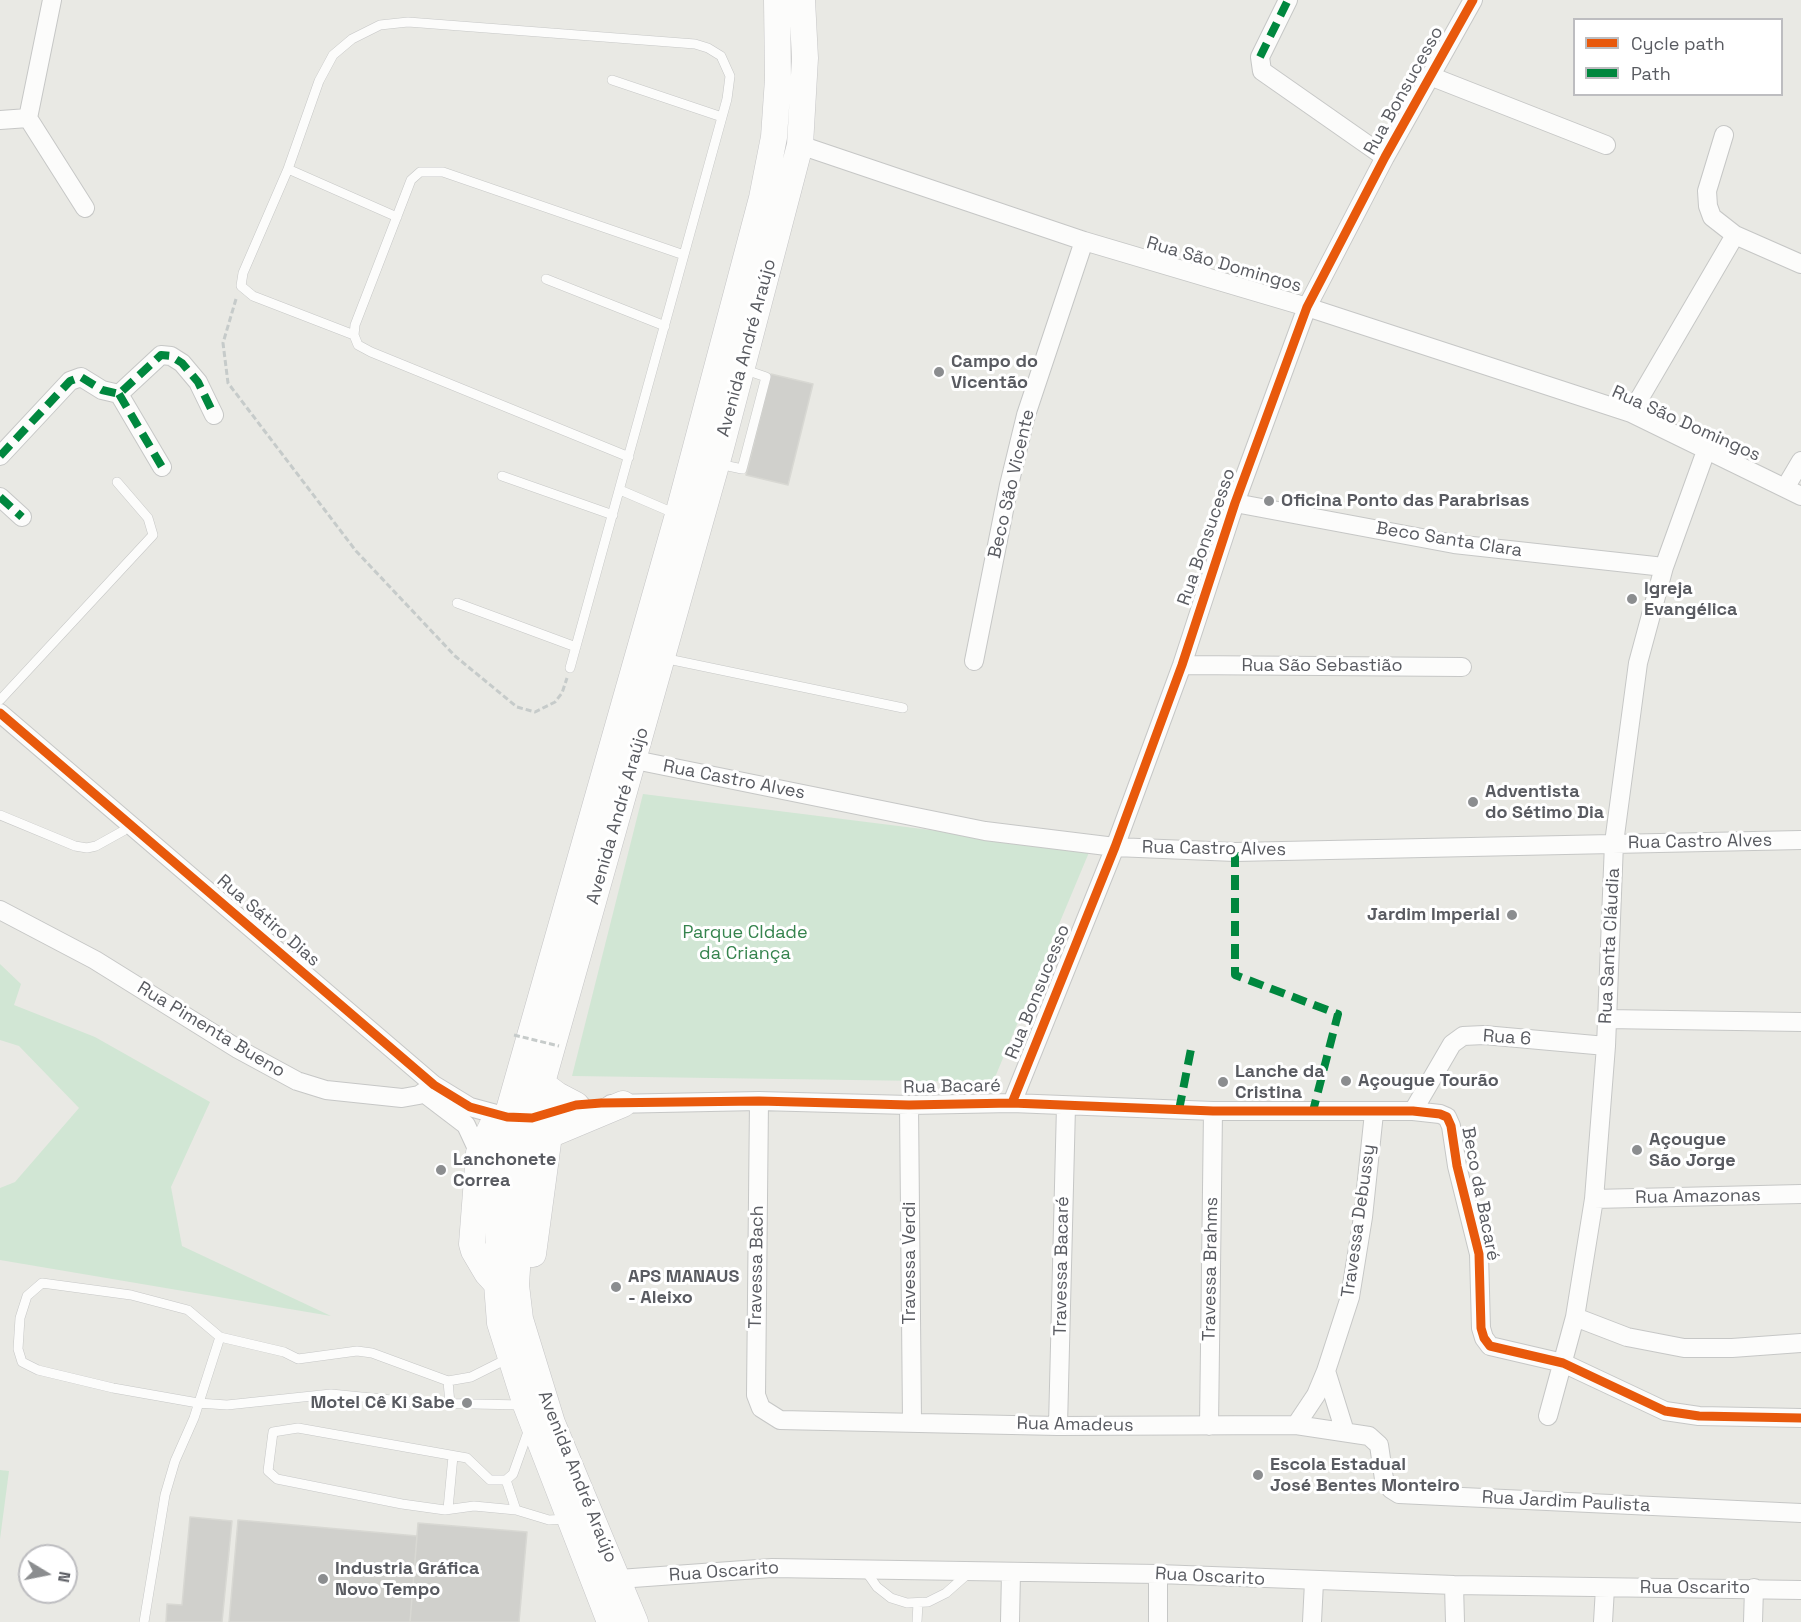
<!DOCTYPE html>
<meta charset="utf-8">
<style>
body{margin:0}
#map{position:relative;width:1801px;height:1622px;overflow:hidden;background:#e9e9e4;font-family:"Space Grotesk",sans-serif}
canvas{display:block}
.legend{position:absolute;left:1573px;top:18px;width:210px;height:78px;box-sizing:border-box;background:#fff;border:2px solid #bdbdc0;margin:0;padding:8px 10px;list-style:none;font-size:18px;color:#595b61}
.legend li{display:flex;align-items:center;gap:12px;height:30px}
.legend b{width:30px;border:2px solid #bdbdc0}
.north{position:absolute;left:18px;top:1544px;width:60px;height:60px;box-sizing:border-box;background:#fff;border:2px solid #bdbdc0;border-radius:50%;rotate:100deg;font-size:16px;font-weight:700;line-height:24px;text-align:center;color:#595b61}
.north::after{content:'';display:block;margin:auto;width:21px;height:27px;background:#8b8d8f;clip-path:polygon(50% 0,100% 100%,50% 72%,0 100%)}
</style>
<div id="map">
<canvas width="1801" height="1622"></canvas>
<ul class="legend">
<li><b style="height:8px;background:#e8590c"></b>Cycle path</li>
<li><b style="height:8px;background:#00873e"></b>Path</li>
</ul>
<div class="north">N</div>
</div>
<script>
const ctx = document.querySelector('canvas').getContext('2d');
ctx.lineJoin = 'round';
function paint(path, color) {
  ctx.fillStyle = color;
  ctx.fill(path, 'evenodd');
}
function toPath(rows) {
  const path = new Path2D();
  for (const r of rows) {
    path.moveTo(r[0], r[1]);
    for (let i = 2; i < r.length; i += 2) path.lineTo(r[i], r[i + 1]);
  }
  return path;
}
function trace(path, color, width, dash) {
  ctx.strokeStyle = color;
  ctx.lineWidth = width;
  ctx.lineCap = dash ? 'butt' : 'round';
  ctx.setLineDash(dash || []);
  ctx.stroke(path);
}
function write(font, color, halo, rows, align = 'center') {
  ctx.font = font + ' "Space Grotesk",sans-serif';
  ctx.lineWidth = 6;
  ctx.setLineDash([]);
  ctx.textBaseline = 'middle';
  ctx.strokeStyle = halo;
  ctx.fillStyle = color;
  for (const [text, x, y, turn = 0] of rows) {
    ctx.save();
    ctx.translate(x, y);
    ctx.rotate((+turn || 0) * Math.PI / 180);
    ctx.textAlign = isNaN(turn) ? turn : align;
    if (halo) ctx.strokeText(text, 0, 0);
    ctx.fillText(text, 0, 0);
    ctx.restore();
  }
}
const green = toPath([
 [643,794,1090,850,993,1082,572,1076],
 [0,964,21,984,14,1005,95,1037,210,1102,171,1187,182,1246,331,1316,0,1260,0,1188,15,1182,79,1108,19,1046,0,1040],
 [0,1470,9,1471,0,1539]
]);
const building = toPath([
 [771,374,813,384,788,485,746,475,771,374],
 [190,1517,232,1521,222,1622,166,1622,167,1604,182,1605,190,1517],
 [238,1520,417,1536,410,1622,229,1622,238,1520],
 [418,1523,527,1532,519,1622,410,1622,418,1523]
]);
const path = toPath([
 [236,299,223,343,228,383,356,551,455,656,517,707,535,712,555,702,562,693,567,678]
]);
const service = toPath([
 [612,80,722,117],
 [288,169,397,217],
 [546,279,665,326],
 [354,335,253,296,241,286,243,273,288,169,319,81,333,55,352,39,380,25,408,22,695,44,708,48,721,56,730,76,727,99,570,668],
 [629,457,371,352,358,345,354,335,355,325,411,180,420,172,443,172,684,255],
 [719,464,742,469,766,377,743,369],
 [502,476,613,515],
 [620,490,676,514],
 [457,603,576,647],
 [663,658,903,708],
 [0,700,153,535,148,518,117,482],
 [0,815,75,846,87,848,96,846,123,831,128,823],
 [509,1358,471,1377,448,1381,372,1353,357,1351,298,1359,284,1352,220,1337,188,1310,131,1295,42,1283,27,1296,20,1318,18,1349,22,1362,38,1370,113,1388,198,1403,227,1405,331,1394,422,1403,524,1405],
 [448,1381,450,1404],
 [529,1429,513,1474,506,1480,490,1480,467,1458,298,1428,273,1432,268,1471,277,1479,402,1504,445,1510,474,1506,516,1510,549,1520,567,1519],
 [506,1480,516,1510],
 [448,1509,453,1456],
 [865,1570,877,1587,891,1598,907,1603,928,1602,946,1593,971,1571],
 [144,1622,165,1495,175,1461,194,1418,220,1337],
 [917,1622,918,1603]
]);
const minor = toPath([
 [1288,0,1260,57,1262,71,1385,157],
 [1430,76,1606,145],
 [28,118,52,0],
 [28,118,85,208],
 [0,120,28,118],
 [1724,135,1707,191,1708,206,1712,217,1735,235],
 [800,145,1084,241,1307,307,1631,413,1801,496],
 [119,394,162,467],
 [1631,413,1735,235,1801,264],
 [0,456,70,381,81,377,102,390,119,394,161,355,171,356,182,363,198,382,214,415],
 [1785,488,1801,461],
 [0,497,22,517],
 [1235,503,1454,544,1664,567],
 [974,661,1009,485,1026,415,1084,241],
 [1182,665,1462,667],
 [0,713,434,1085,470,1107,507,1117,532,1118,581,1105],
 [635,760,985,831,1115,847,1235,852,1801,840],
 [0,910,95,960,238,1049,297,1081,326,1090,402,1098,419,1095,434,1085],
 [1606,1019,1801,1022],
 [424,1093,466,1125,479,1153],
 [759,1101,756,1395,761,1408,780,1420,1058,1426,1296,1425,1369,1436,1379,1445,1384,1479,1391,1489,1399,1494,1801,1513],
 [1012,1103,1115,847,1182,665,1235,503,1307,307,1385,157,1473,0],
 [611,1104,759,1101,909,1105,1012,1103,1213,1111,1413,1111,1440,1114,1447,1117,1451,1126,1457,1166,1479,1254,1481,1328,1484,1338,1490,1346,1563,1363,1665,1411,1699,1416,1801,1418],
 [909,1105,912,1421],
 [1413,1111,1452,1044,1463,1036,1484,1035,1606,1046],
 [1594,1199,1801,1194],
 [1575,1317,1627,1337,1684,1348,1732,1348,1801,1343],
 [1326,1371,1345,1432],
 [1548,1416,1575,1317,1594,1199,1606,1046,1614,843,1638,663,1664,567,1707,448],
 [1296,1425,1316,1395,1326,1371,1350,1297,1363,1217,1374,1113],
 [1058,1426,1066,1106],
 [1209,1426,1213,1111],
 [619,1579,772,1568,1158,1574,1454,1585,1801,1590],
 [1454,1585,1455,1622],
 [1010,1622,1011,1572],
 [1158,1622,1158,1574],
 [1312,1622,1314,1582],
 [1603,1622,1605,1588],
 [1753,1622,1754,1588]
]);
const secondary = toPath([
 [541,1083,557,1095,576,1105],
 [532,1118,549,1135,533,1254],
 [549,1135,623,1104],
 [503,1284,497,1284,487,1273,474,1251,472,1244,479,1153,492,1126,507,1117],
 [610,1622,526,1405,500,1323,497,1284,502,1150,507,1117,678,515,762,198,774,137,778,79,777,0],
 [635,1622,552,1423,520,1319,516,1285,521,1206,532,1118,720,451,800,145,805,58,802,0]
]);
const pathBridge = toPath([
 [514,1035,559,1046]
]);
const quiet = toPath([
 [1260,57,1288,0],
 [119,394,162,467],
 [0,456,70,381,81,377,102,390,119,394,161,355,171,356,182,363,198,382,214,415],
 [0,497,22,517],
 [1235,852,1235,975,1338,1014,1313,1111],
 [1179,1110,1191,1049]
]);
const cycleway = toPath([
 [0,713,434,1085,470,1107,507,1117,532,1118,576,1105,601,1103,759,1101,909,1105,1012,1103,1213,1111,1413,1111,1440,1114,1447,1117,1451,1126,1457,1166,1479,1254,1481,1328,1484,1338,1490,1346,1563,1363,1665,1411,1699,1416,1801,1418],
 [1012,1103,1115,847,1182,665,1235,503,1307,307,1385,157,1473,0]
]);
const markers = [
 [939,372,6,"#8b8d8f"],
 [1269,501,6,"#8b8d8f"],
 [1632,599,6,"#8b8d8f"],
 [1473,802,6,"#8b8d8f"],
 [1512,915,6,"#8b8d8f"],
 [1346,1081,6,"#8b8d8f"],
 [1223,1082,6,"#8b8d8f"],
 [1637,1150,6,"#8b8d8f"],
 [441,1170,6,"#8b8d8f"],
 [616,1287,6,"#8b8d8f"],
 [467,1403,6,"#8b8d8f"],
 [1258,1475,6,"#8b8d8f"],
 [323,1579,6,"#8b8d8f"]
];
const streetNames = [
 ["Rua Bonsucesso",1404,91,-61],
 ["Rua São Domingos",1224,265,16],
 ["Avenida André Araújo",747,348,-75],
 ["Rua São Domingos",1686,424,24],
 ["Beco São Vicente",1012,484,-77],
 ["Rua Bonsucesso",1207,537,-71],
 ["Beco Santa Clara",1449,540,9],
 ["Rua São Sebastião",1322,666],
 ["Rua Castro Alves",734,780,11],
 ["Avenida André Araújo",618,816,-74],
 ["Rua Castro Alves",1700,842,-1],
 ["Rua Castro Alves",1214,849,1],
 ["Rua Sátiro Dias",268,921,41],
 ["Rua Santa Cláudia",1610,946,-87],
 ["Rua Bonsucesso",1038,992,-68],
 ["Rua Pimenta Bueno",211,1030,31],
 ["Rua 6",1507,1038,4],
 ["Rua Bacaré",952,1087,-1],
 ["Beco da Bacaré",1480,1194,79],
 ["Rua Amazonas",1698,1197,-1],
 ["Travessa Debussy",1359,1221,-82],
 ["Travessa Verdi",910,1263,-90],
 ["Travessa Bacaré",1062,1266,-89],
 ["Travessa Bach",757,1267,-89],
 ["Travessa Brahms",1211,1269,-89],
 ["Rua Amadeus",1075,1425,1],
 ["Avenida André Araújo",577,1477,68],
 ["Rua Jardim Paulista",1566,1502,3],
 ["Rua Oscarito",724,1572,-4],
 ["Rua Oscarito",1210,1577,3],
 ["Rua Oscarito",1695,1588]
];
const poiNames = [
 ["Campo do",951,362],
 ["Vicentão",951,383],
 ["Oficina Ponto das Parabrisas",1281,501],
 ["Igreja",1644,589],
 ["Evangélica",1644,610],
 ["Adventista",1485,792],
 ["do Sétimo Dia",1485,813],
 ["Jardim Imperial",1500,915,"right"],
 ["Lanche da",1235,1072],
 ["Cristina",1235,1093],
 ["Açougue Tourão",1358,1081],
 ["Açougue",1649,1140],
 ["São Jorge",1649,1161],
 ["Lanchonete",453,1160],
 ["Correa",453,1181],
 ["APS MANAUS",628,1277],
 ["- Aleixo",628,1298],
 ["Motel Cê Ki Sabe",455,1403,"right"],
 ["Escola Estadual",1270,1465],
 ["José Bentes Monteiro",1270,1486],
 ["Industria Gráfica",335,1569],
 ["Novo Tempo",335,1590]
];
const parkNames = [
 ["Parque CIdade",745,933],
 ["da Criança",745,954]
];
paint(green, '#d1e6d4');
paint(building, '#d0d0cc');
trace(building, '#d8d8d3', 1.5);
trace(service, '#c6c7c6', 10);
trace(minor, '#c6c7c6', 20);
trace(secondary, '#c5c5c6', 27);
trace(path, '#c6cbca', 3, [6, 3]);
trace(service, '#fcfcfb', 9);
trace(minor, '#fcfcfb', 18);
trace(secondary, '#fcfcfb', 26);
trace(pathBridge, '#c6cbca', 3, [6, 3]);
trace(quiet, '#00873e', 8, [15, 8]);
trace(cycleway, '#e8590c', 9);
for (const [x, y, r, color] of markers) {
  const dot = new Path2D();
  dot.arc(x, y, r, 0, 2 * Math.PI);
  ctx.fillStyle = color;
  ctx.fill(dot);
  trace(dot, '#fff', 2);
}
write('18px', '#595b61', '#fff', streetNames);
write('bold 18px', '#595b61', '#fff', poiNames, 'left');
write('18px', '#36844e', '#fff', parkNames);
</script>
